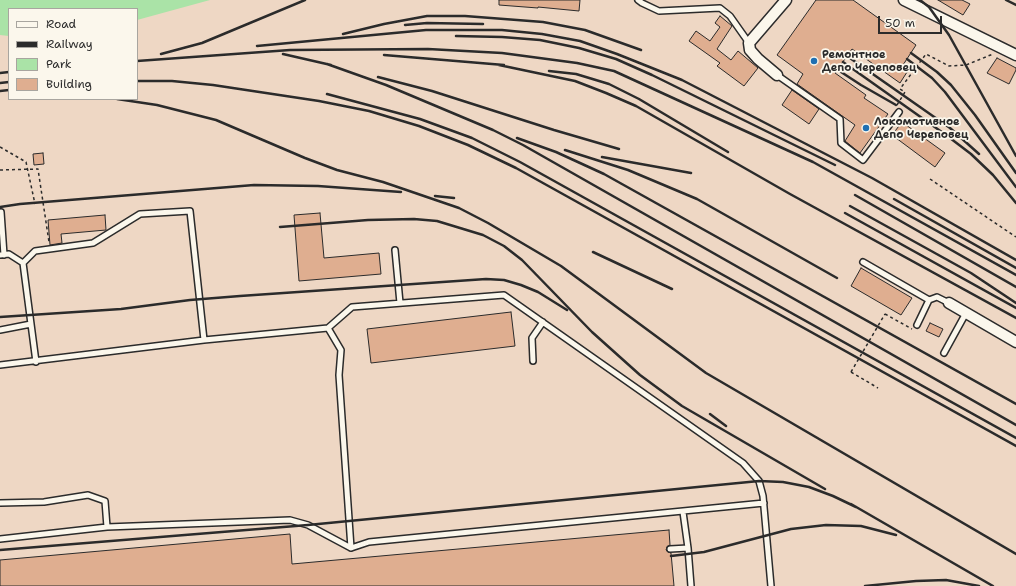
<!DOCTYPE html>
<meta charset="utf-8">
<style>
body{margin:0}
#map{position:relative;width:1016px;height:586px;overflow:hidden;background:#f5e8da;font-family:"Shantell Sans",sans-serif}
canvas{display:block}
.legend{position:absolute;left:8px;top:8px;width:130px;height:92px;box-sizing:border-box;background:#fbf7ec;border:1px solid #a8a59f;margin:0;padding:5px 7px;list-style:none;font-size:12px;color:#2b2b2b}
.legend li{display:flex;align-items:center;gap:8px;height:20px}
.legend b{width:20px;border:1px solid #a8a59f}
.scale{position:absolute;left:878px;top:16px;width:64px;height:18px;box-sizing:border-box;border:2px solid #2b2b2b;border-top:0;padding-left:5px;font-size:12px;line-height:14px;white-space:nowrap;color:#2b2b2b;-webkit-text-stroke:3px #fbf7ec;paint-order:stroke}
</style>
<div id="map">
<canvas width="1016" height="586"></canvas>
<ul class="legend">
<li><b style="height:5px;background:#fbf7ec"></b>Road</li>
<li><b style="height:5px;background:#2b2b2b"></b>Railway</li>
<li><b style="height:11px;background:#aae3a7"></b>Park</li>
<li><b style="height:11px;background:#dfae90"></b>Building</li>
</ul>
<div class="scale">50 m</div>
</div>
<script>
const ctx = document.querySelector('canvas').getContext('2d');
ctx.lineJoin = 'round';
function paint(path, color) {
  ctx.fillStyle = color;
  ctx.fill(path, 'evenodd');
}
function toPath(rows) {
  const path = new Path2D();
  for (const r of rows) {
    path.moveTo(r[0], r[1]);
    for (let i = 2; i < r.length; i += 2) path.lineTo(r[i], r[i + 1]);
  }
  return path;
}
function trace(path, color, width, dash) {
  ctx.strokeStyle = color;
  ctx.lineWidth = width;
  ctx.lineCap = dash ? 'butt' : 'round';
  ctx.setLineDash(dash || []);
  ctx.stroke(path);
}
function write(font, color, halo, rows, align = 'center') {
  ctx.font = font + ' "Shantell Sans",sans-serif';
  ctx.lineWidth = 3.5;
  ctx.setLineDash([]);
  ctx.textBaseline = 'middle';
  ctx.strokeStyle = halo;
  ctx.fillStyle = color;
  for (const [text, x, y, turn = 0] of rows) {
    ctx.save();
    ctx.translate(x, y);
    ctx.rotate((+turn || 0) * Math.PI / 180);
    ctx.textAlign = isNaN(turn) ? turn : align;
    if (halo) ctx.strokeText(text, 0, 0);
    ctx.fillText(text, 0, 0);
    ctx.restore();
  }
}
const built = toPath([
 [0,0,1016,0,1016,586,0,586],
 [9,9,137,9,137,99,9,99]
]);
const green = toPath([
 [0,0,210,0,137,20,137,9,9,9,9,36,0,35]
]);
const building = toPath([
 [499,0,580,0,579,11,538,7,538,8,499,5,499,0],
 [816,0,853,0,916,45,903,65,909,69,900,83,852,49,835,73,866,95,864,98,888,114,860,153,845,141,855,125,797,84,803,74,777,55,816,0],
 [938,0,962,0,970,4,963,15,938,0],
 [720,16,732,26,717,49,731,60,738,51,758,68,744,86,717,66,720,63,689,41,696,31,710,41,720,27,715,23,720,16],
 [997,58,1016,68,1016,70,1009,84,987,73,997,58],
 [792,90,819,109,809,124,782,105,792,90],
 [902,122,945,153,935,167,892,135,902,122],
 [43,153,44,164,34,165,33,154,43,153],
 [320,213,324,258,379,253,381,274,299,281,294,215,320,213],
 [105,215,106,230,61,234,62,243,50,245,48,220,105,215],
 [861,268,912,298,901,315,851,286,861,268],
 [511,312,515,346,371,363,367,329,511,312],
 [930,323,943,329,939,337,926,331,930,323],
 [669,530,670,545,667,547,666,550,668,552,671,553,674,586,0,586,0,560,290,534,292,564,669,530]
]);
const path = toPath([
 [897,105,905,92,900,89,926,54,949,66,966,65,993,54],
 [0,147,26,162,35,204],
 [0,170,38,169,49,242],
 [930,179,1016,237],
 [885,314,912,329],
 [851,372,878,388]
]);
const lane = toPath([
 [638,0,642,3,659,11,720,8,730,16,749,43],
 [777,75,840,119,841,143,863,160,899,112],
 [1,212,4,255],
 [395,250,400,303],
 [0,255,9,254,23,263],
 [863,262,929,300,937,297,949,303],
 [31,324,36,362],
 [917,325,929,300],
 [328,328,341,350,339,375,351,548],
 [0,330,31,324,23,263,35,251,93,243,140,214,190,211,204,340],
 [944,353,966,313],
 [533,361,532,338,543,322],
 [0,365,204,340,328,328,352,307,504,295,743,463,759,481,763,496,771,586],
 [0,503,44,502,88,495,105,501,107,527,0,539],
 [107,527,290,520,308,525,351,548,369,542,764,503],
 [688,548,691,586],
 [670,549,688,548,683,512]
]);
const street = toPath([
 [904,0,1016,55],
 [777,75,758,59,750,50,749,43,786,0],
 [949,303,1016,342]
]);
const rail = toPath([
 [920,0,929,7,949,35,1016,156],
 [1006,0,1016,5],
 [405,25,427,23,483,24],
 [343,34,384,24,427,16,465,16,543,22,585,30,641,50],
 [456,36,502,37,540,40,579,48,616,59,652,75,835,165],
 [257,46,426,30,502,30,542,34,580,41,617,54,682,80,872,178,1016,260],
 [911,53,937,72,951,85,975,115,1016,173],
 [161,54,202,43,305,0],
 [283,54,331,65],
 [384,55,504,65],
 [847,56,950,128,979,154],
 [907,59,932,78,945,92,1016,187],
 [137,61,290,50,428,49,502,53,577,63,614,71,813,162,1016,275],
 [843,62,946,135,971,154,993,175,1016,203],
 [327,64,386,85,493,130,523,145,1016,425],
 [499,65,575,81,606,93,636,106,790,194,1016,318],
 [838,70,861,85,896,105],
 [549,71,576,74,609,84,639,99,728,152],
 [0,73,9,72],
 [378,77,432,91,554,130,619,149],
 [137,81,172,81,213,85,319,101,369,111,419,126,468,145,516,168,1016,446],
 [0,83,9,82],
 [0,91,9,90],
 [327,94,420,119,472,138,520,162,1016,438],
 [117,99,157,105,216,120,305,158,337,170,383,182,459,208,488,223,561,266,706,373,1016,554],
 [517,138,556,152,604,174,1016,404],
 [565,150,628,170,697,199,837,278],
 [602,157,691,173],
 [855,195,1016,287],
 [435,196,454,198],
 [894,199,1016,268],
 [850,206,971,273,1016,303],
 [0,207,20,204,254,185,318,186,401,192],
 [845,213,1016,308],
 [280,227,368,220,414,219,437,221,483,235,504,246,522,260,592,332,640,375,682,406,825,489],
 [593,252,672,289],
 [0,317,121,309,190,300,240,296,486,279,504,280,521,285,538,292,567,310],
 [710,414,726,426],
 [851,504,993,586],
 [0,550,308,525,759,481,783,482,809,487,833,496,856,507],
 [671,556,704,552,791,529,826,525,861,526,896,535],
 [865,586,916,581,946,580,979,586]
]);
const pathBridge = toPath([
 [851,372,885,314]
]);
const markers = [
 [814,61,4,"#1f6fb2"],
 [866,128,4,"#1f6fb2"]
];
const poiNames = [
 ["Ремонтное",822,55],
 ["Депо Череповец",822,68],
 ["Локомотивное",874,122],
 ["Депо Череповец",874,135]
];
paint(built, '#eed7c4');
paint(green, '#aae3a7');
paint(building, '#dfae90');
trace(building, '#2b2b2b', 1);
trace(lane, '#2b2b2b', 8);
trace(street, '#2b2b2b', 13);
trace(path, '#2b2b2b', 1.5, [3, 3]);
trace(lane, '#fbf7ec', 5);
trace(street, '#fbf7ec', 10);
trace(rail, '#2b2b2b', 2.5);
trace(pathBridge, '#2b2b2b', 1.5, [3, 3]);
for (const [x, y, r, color] of markers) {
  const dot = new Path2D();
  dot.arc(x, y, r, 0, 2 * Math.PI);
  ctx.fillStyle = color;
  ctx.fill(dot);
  trace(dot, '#fbf7ec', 1.5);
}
write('bold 11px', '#2b2b2b', '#fbf7ec', poiNames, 'left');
</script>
